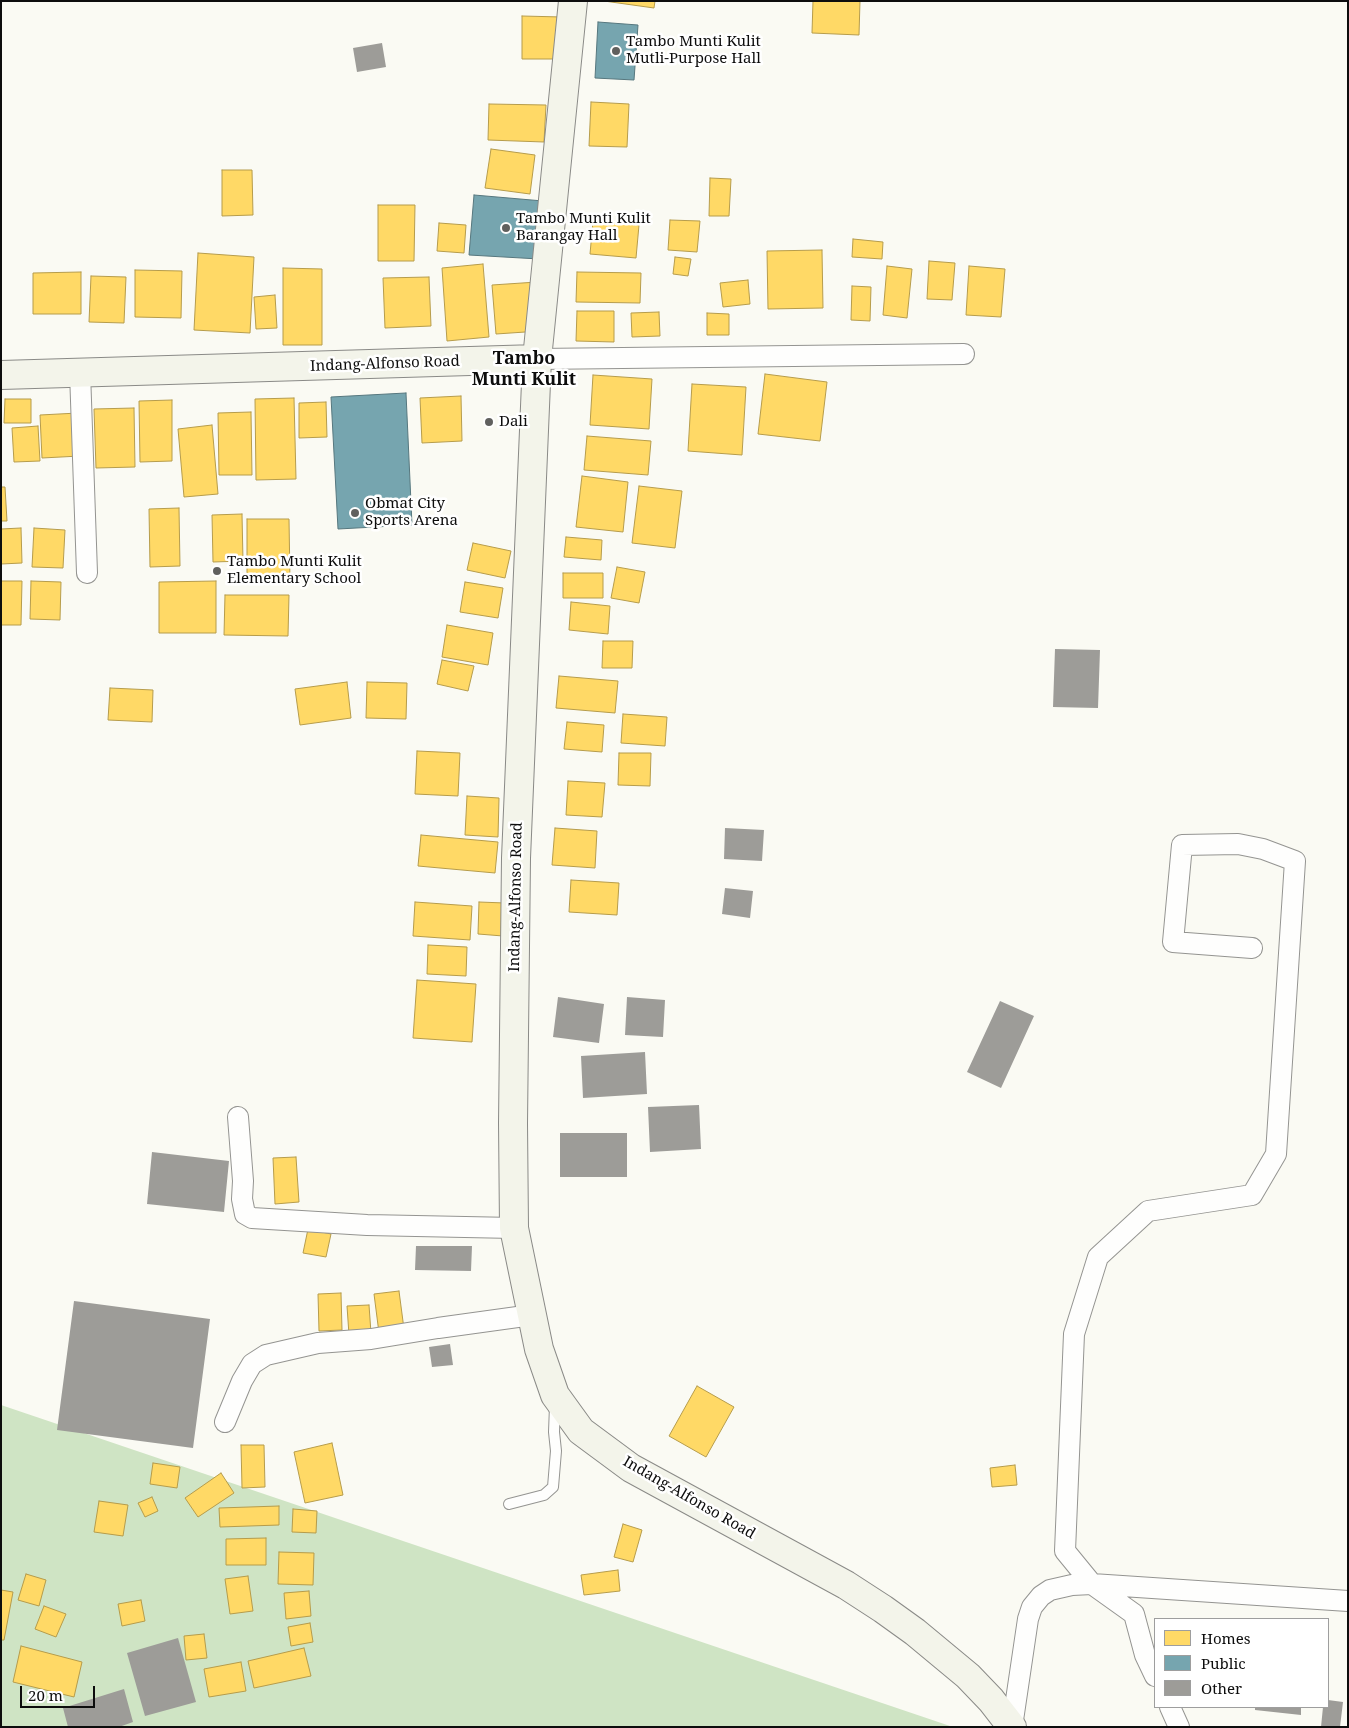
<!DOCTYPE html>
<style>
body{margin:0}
#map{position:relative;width:1349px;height:1728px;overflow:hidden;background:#fafaf3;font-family:"Noto Serif",serif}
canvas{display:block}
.frame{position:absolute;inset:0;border:2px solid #0d0d0d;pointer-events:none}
.legend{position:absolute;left:1154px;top:1618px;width:175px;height:90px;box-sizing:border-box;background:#fff;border:1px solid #9e9e9e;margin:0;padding:6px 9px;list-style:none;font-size:15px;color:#0d0d0d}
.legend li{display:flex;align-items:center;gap:10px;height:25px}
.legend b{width:25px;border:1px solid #9e9e9e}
.scale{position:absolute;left:20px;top:1686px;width:75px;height:22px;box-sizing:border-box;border:2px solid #0d0d0d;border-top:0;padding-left:6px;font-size:15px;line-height:18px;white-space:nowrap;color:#0d0d0d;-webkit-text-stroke:4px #fff;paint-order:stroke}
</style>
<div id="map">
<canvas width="1349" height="1728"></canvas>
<div class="frame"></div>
<ul class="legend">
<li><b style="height:14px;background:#ffd966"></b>Homes</li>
<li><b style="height:14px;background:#76a5af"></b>Public</li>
<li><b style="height:14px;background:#9d9c98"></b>Other</li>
</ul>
<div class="scale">20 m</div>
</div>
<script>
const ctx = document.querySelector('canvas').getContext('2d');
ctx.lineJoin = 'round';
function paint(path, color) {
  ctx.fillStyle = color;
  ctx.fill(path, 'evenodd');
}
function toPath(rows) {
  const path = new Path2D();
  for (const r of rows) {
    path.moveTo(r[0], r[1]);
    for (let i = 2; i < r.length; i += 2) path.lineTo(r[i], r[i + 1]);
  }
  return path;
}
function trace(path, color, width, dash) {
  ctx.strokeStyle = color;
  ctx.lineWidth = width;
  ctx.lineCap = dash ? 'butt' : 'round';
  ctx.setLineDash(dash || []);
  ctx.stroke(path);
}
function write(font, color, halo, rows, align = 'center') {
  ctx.font = font + ' "Noto Serif",serif';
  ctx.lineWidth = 5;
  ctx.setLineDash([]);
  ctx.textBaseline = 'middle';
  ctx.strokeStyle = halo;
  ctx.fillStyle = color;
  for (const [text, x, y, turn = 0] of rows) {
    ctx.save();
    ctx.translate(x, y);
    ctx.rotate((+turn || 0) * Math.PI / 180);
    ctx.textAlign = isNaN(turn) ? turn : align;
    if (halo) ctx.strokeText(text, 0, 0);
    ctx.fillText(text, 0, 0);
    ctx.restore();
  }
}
const forest = toPath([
 [1,1405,953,1727,1,1727]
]);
const homes = toPath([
 [604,1,655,1,654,8,604,1],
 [813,1,860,1,859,35,812,33,813,1],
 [522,16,562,17,561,59,522,59,522,16],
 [591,102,629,104,627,147,589,146,591,102],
 [489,104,546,105,544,142,488,140,489,104],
 [491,149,535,155,530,194,485,188,491,149],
 [222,170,252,170,253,215,222,216,222,170],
 [710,178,731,179,729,216,709,216,710,178],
 [378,205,415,205,414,261,378,261,378,205],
 [670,220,700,221,697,252,668,250,670,220],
 [593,221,639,225,636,258,590,254,593,221],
 [439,223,466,225,464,253,437,251,439,223],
 [853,239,883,242,882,259,852,257,853,239],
 [822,250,823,308,768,309,767,251,822,250],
 [198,253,254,257,250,333,194,330,198,253],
 [675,257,691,259,688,276,673,274,675,257],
 [929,261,955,263,952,300,927,299,929,261],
 [483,264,489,337,447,341,442,268,483,264],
 [887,266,912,269,907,318,883,315,887,266],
 [969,266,1005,269,1001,317,966,315,969,266],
 [283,268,322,269,322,345,283,345,283,268],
 [135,270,182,271,181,318,135,317,135,270],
 [81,272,81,314,33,314,33,273,81,272],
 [577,272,641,273,640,303,576,302,577,272],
 [91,276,126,277,124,323,89,322,91,276],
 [429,277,431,326,385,328,383,278,429,277],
 [748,280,750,304,723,307,720,283,748,280],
 [537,282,540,331,496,334,492,285,537,282],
 [852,286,871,287,870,321,851,320,852,286],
 [275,295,277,328,256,329,254,297,275,295],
 [577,311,614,311,614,342,576,341,577,311],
 [659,312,660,336,632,337,631,313,659,312],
 [707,313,729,314,729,335,707,335,707,313],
 [765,374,827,382,820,441,758,434,765,374],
 [593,375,652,379,649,429,590,425,593,375],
 [692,384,746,387,742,455,688,451,692,384],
 [461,396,462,441,422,443,420,398,461,396],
 [294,398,296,479,256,480,255,399,294,398],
 [5,399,31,399,31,423,4,423,5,399],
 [172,400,172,461,140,462,139,401,172,400],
 [326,402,327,437,299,438,299,403,326,402],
 [134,408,135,467,96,468,94,409,134,408],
 [251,412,252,475,219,475,218,413,251,412],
 [78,413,80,456,42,458,40,415,78,413],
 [212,425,218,494,184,497,178,429,212,425],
 [38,426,40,461,14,462,12,428,38,426],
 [587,436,651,441,648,475,584,470,587,436],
 [582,476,628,482,623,532,576,527,582,476],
 [639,486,682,491,675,548,632,543,639,486],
 [1,487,5,487,7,521,1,521,1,487],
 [179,508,180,566,150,567,149,509,179,508],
 [242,514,243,561,213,562,212,515,242,514],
 [247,519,289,519,290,581,247,582,247,519],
 [21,528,22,563,1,564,1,529,21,528],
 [34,528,65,530,63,568,32,567,34,528],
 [566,537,602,540,601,560,564,557,566,537],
 [473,543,511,551,505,578,467,570,473,543],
 [617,567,645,572,639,603,611,598,617,567],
 [563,573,603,573,603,598,563,598,563,573],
 [1,581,22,581,21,625,1,625,1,581],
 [31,581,61,582,60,620,30,619,31,581],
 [216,581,216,633,159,633,159,582,216,581],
 [465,582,503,588,498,618,460,612,465,582],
 [225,595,289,595,288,636,224,635,225,595],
 [571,602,610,606,608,634,569,630,571,602],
 [447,625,493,633,488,665,442,657,447,625],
 [603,641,633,641,632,668,602,668,603,641],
 [442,660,474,666,468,691,437,684,442,660],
 [559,676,618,681,615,713,556,708,559,676],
 [347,682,351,718,300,725,295,689,347,682],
 [367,682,407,683,406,719,366,718,367,682],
 [110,688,153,690,152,722,108,720,110,688],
 [623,714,667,717,665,746,621,743,623,714],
 [567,722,604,725,602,752,564,749,567,722],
 [417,751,460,753,458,796,415,794,417,751],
 [619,753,651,753,650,786,618,785,619,753],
 [568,781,605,783,602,817,566,815,568,781],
 [467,796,499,798,498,837,465,835,467,796],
 [555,828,597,831,595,868,552,865,555,828],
 [421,835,498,842,495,873,418,866,421,835],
 [571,880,619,883,617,915,569,912,571,880],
 [415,902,472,906,470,940,413,936,415,902],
 [479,902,505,903,503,936,478,934,479,902],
 [428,945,467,947,466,976,427,974,428,945],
 [417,980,476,984,472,1042,413,1038,417,980],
 [296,1157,299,1202,275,1204,273,1158,296,1157],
 [308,1229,331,1234,326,1257,303,1253,308,1229],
 [399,1291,404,1329,379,1333,374,1294,399,1291],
 [341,1293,342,1330,319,1331,318,1294,341,1293],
 [369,1305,371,1333,349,1335,347,1306,369,1305],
 [697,1386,734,1407,706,1457,669,1436,697,1386],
 [332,1443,343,1495,305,1503,294,1452,332,1443],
 [241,1445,264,1445,265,1487,242,1488,241,1445],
 [153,1463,180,1467,177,1488,150,1484,153,1463],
 [1015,1465,1017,1485,992,1487,990,1468,1015,1465],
 [221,1473,234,1493,198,1517,185,1498,221,1473],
 [152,1497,158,1511,145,1517,138,1503,152,1497],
 [99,1501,128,1505,123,1536,94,1532,99,1501],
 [279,1506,279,1525,220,1527,219,1508,279,1506],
 [293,1509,317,1511,316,1533,292,1532,293,1509],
 [623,1524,642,1530,633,1562,614,1557,623,1524],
 [266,1538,266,1565,226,1565,226,1539,266,1538],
 [279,1552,314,1553,313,1585,278,1584,279,1552],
 [618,1570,620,1591,584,1595,581,1575,618,1570],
 [26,1574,46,1580,39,1606,18,1600,26,1574],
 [248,1576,253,1611,230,1614,225,1579,248,1576],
 [1,1590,13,1592,4,1640,1,1640,1,1590],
 [309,1591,311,1616,286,1619,284,1593,309,1591],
 [141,1600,145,1621,122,1626,118,1604,141,1600],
 [44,1606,66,1614,56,1637,35,1629,44,1606],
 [310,1623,313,1642,291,1646,288,1627,310,1623],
 [204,1634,207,1658,186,1660,184,1636,204,1634],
 [21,1646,82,1662,74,1697,13,1682,21,1646],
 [304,1648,311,1676,254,1688,248,1661,304,1648],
 [241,1662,246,1691,209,1697,204,1669,241,1662]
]);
const public = toPath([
 [598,22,638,25,634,80,595,78,598,22],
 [474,195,543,201,539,259,469,255,474,195],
 [406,393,412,525,338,529,331,397,406,393]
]);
const building = toPath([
 [382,43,386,67,357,72,353,48],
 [1055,649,1100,650,1098,708,1053,707],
 [725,828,764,830,762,861,724,859],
 [725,888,753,891,750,918,722,914],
 [558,997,604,1004,599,1043,553,1037],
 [627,997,665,1000,663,1037,625,1035],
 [1000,1001,1034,1016,1001,1088,967,1072],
 [645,1052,647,1094,583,1098,581,1056],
 [699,1105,701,1149,650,1152,648,1107],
 [560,1133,627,1133,627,1177,560,1177],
 [152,1152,229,1161,224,1212,147,1204],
 [416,1246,472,1246,471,1271,415,1270],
 [74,1301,210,1319,193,1448,57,1430],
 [450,1344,453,1365,432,1367,429,1347],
 [178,1638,196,1702,145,1716,127,1653],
 [124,1689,133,1722,119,1727,68,1727,63,1708],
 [1328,1700,1343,1702,1340,1727,1321,1727,1323,1707,1328,1707],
 [1255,1707,1301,1707,1301,1715,1255,1710]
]);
const lane = toPath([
 [509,1504,544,1495,553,1487,556,1451,554,1432,555,1406]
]);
const street = toPath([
 [537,359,964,354],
 [80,372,87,573],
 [238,1117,243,1181,242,1199,245,1214,252,1218,367,1225,514,1228],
 [225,1422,242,1381,252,1364,266,1355,318,1343,371,1339,438,1328,532,1315],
 [1155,1676,1145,1655,1134,1614,1092,1584,1065,1551,1074,1334,1098,1257,1148,1211,1252,1195,1276,1154,1295,861,1263,849,1238,844,1182,845,1173,942,1252,948],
 [1170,1707,1179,1727],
 [1012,1727,1028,1619,1032,1607,1041,1596,1050,1590,1072,1585,1092,1584,1348,1601]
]);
const secondary = toPath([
 [573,1,537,359,516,858,513,1123,514,1228,539,1349,555,1395,581,1431,631,1468,846,1585,883,1609,915,1632,968,1676,991,1700,1012,1727],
 [1,375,537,359]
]);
const markers = [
 [616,51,5,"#60605e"],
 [506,228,5,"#60605e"],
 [489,422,5,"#60605e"],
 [355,513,5,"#60605e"],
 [217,571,5,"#60605e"]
];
const poiNames = [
 ["Tambo Munti Kulit",626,42],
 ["Mutli-Purpose Hall",626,59],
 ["Tambo Munti Kulit",516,219],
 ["Barangay Hall",516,236],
 ["Dali",499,422],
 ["Obmat City",365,504],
 ["Sports Arena",365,521],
 ["Tambo Munti Kulit",227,562],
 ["Elementary School",227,579]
];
const streetNames = [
 ["Indang-Alfonso Road",385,364,-2],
 ["Indang-Alfonso Road",516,897,-89],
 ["Indang-Alfonso Road",689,1498,30]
];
const quarterNames = [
 ["Tambo",524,359],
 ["Munti Kulit",524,380]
];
paint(forest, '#cfe4c4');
paint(homes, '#ffd966');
trace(homes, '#b69c4b', 1);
paint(public, '#76a5af');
trace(public, '#56777e', 1);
paint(building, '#9d9c98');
trace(lane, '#949491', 12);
trace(street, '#949491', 22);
trace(secondary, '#8a8a87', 30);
trace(lane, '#fefefd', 10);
trace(street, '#fefefd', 20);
trace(secondary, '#f3f4ea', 28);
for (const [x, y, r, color] of markers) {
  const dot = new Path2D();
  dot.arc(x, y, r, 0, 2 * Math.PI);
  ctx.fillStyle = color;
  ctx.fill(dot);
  trace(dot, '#fff', 2);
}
write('15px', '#0d0d0d', '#fff', poiNames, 'left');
write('15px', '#0d0d0d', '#fff', streetNames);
write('bold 18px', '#0d0d0d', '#fff', quarterNames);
</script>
